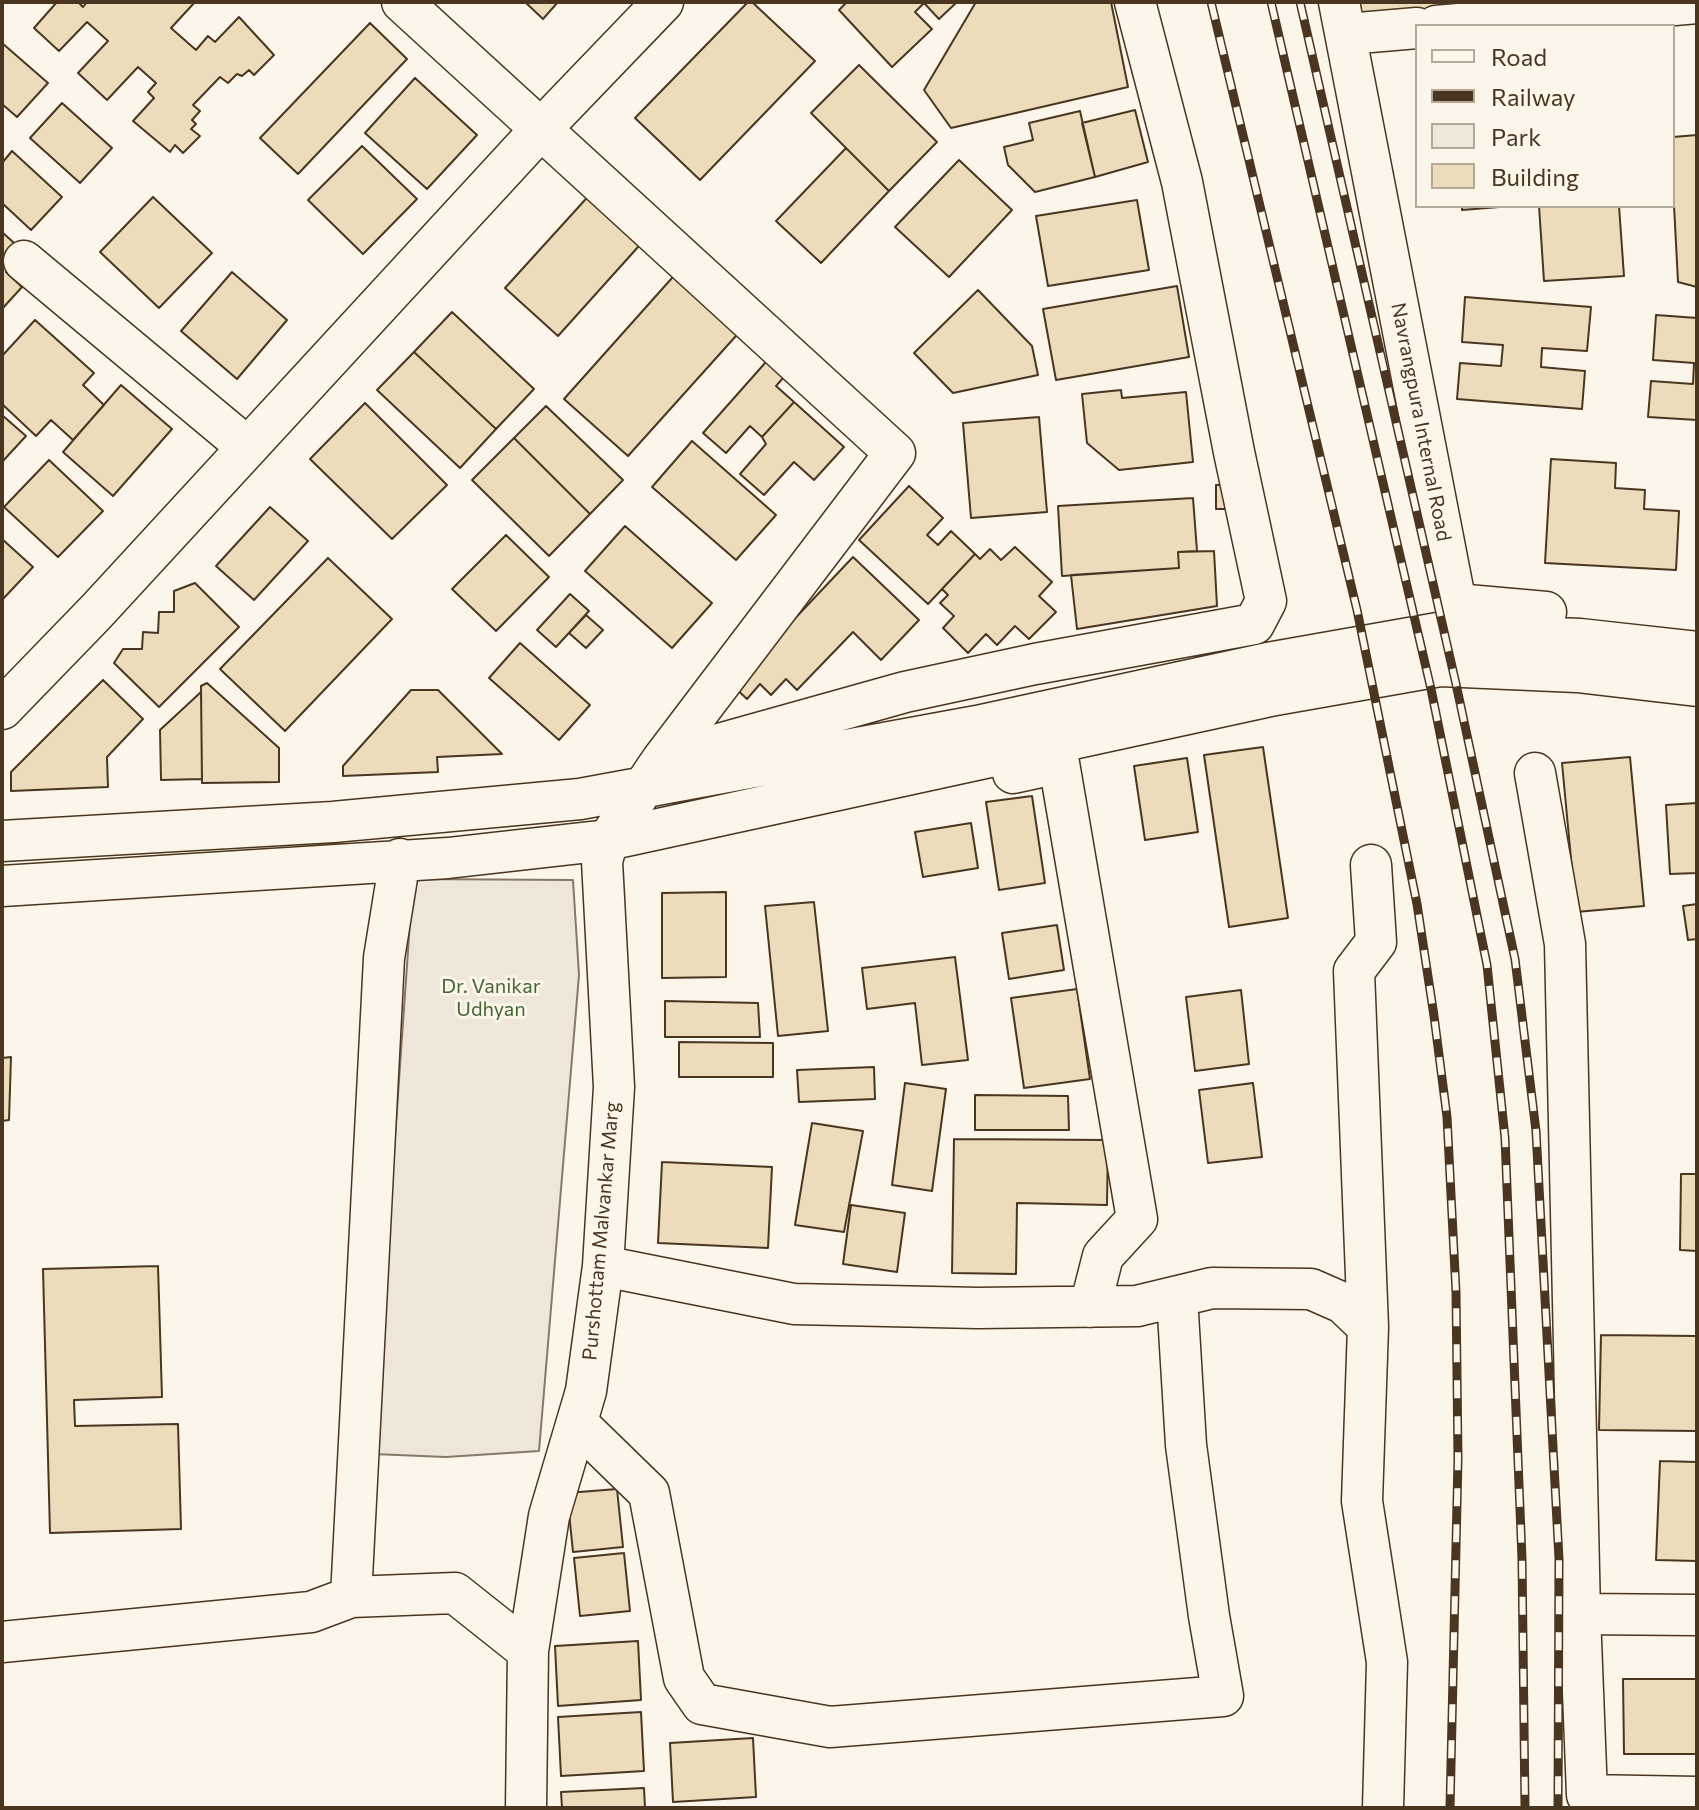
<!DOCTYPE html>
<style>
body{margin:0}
#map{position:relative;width:1699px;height:1810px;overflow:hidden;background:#fbf6e9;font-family:Commissioner,sans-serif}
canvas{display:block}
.frame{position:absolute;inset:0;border:4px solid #4a3520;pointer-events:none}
.legend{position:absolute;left:1415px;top:24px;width:260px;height:184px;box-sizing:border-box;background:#fbf6e9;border:2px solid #b4a999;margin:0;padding:10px 14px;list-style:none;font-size:24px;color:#4a3520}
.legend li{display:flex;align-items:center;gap:16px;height:40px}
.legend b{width:40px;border:2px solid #b4a999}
</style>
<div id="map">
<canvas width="1699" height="1810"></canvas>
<div class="frame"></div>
<ul class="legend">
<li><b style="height:10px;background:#fbf6e9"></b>Road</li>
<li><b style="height:10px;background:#4a3520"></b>Railway</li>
<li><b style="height:22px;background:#ede6d9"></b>Park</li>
<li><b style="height:22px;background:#ecdcbc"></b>Building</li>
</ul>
</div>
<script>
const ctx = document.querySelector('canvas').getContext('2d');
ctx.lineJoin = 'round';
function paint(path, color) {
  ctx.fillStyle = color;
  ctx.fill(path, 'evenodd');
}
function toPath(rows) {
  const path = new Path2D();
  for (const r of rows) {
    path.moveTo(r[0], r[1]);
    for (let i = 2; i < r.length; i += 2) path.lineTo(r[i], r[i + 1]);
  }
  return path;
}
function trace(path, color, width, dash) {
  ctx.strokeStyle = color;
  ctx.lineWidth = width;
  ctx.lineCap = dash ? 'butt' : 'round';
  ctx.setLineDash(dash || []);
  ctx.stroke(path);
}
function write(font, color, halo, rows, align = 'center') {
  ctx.font = font + ' Commissioner,sans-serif';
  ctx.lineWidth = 6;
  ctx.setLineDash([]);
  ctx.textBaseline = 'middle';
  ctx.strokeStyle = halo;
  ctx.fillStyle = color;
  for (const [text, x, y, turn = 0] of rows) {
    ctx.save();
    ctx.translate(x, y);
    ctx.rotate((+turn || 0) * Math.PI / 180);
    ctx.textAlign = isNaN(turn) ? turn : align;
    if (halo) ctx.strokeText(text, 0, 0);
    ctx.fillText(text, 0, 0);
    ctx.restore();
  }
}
const green = toPath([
 [413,879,573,880,579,975,539,1451,446,1457,373,1454,413,879]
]);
const building = toPath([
 [57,2,78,2,83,7,87,2,195,2,171,28,196,50,208,36,215,42,239,17,274,55,254,75,249,70,242,76,237,74,228,83,220,77,193,105,200,111,192,120,196,124,191,129,200,136,183,153,175,145,170,152,133,121,154,98,148,92,156,83,138,67,107,100,78,73,108,41,87,22,59,51,34,28,57,2],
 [525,2,558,2,543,19,525,2],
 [748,2,752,2,815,61,700,180,635,118,748,2],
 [847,2,957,2,939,19,924,3,915,12,932,29,892,67,839,10,847,2],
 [976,2,1111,2,1128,87,951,128,924,90,976,2],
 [1352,2,1477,2,1478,11,1354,19,1352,2],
 [370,23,407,59,298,174,260,138,370,23],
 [2,43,48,83,17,117,2,104,2,43],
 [859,65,937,142,889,191,811,113,859,65],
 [415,78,477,135,427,189,365,133,415,78],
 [62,103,112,148,80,183,30,138,62,103],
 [1135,110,1148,162,1095,177,1082,123,1135,110],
 [1080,111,1095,177,1035,192,1008,165,1004,147,1033,140,1029,123,1080,111],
 [1697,135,1697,287,1678,282,1673,186,1673,137,1697,135],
 [362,146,417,199,363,254,308,200,362,146],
 [846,148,889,191,821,263,776,221,846,148],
 [12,151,62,197,31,230,2,203,2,163,12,151],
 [959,160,1012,210,949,277,895,227,959,160],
 [594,190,647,237,558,336,505,288,594,190],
 [153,197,212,253,159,308,100,252,153,197],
 [1137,200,1149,270,1048,286,1036,216,1137,200],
 [1462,206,1512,206,1462,210,1462,206],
 [1539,206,1619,206,1624,276,1544,281,1539,206],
 [2,232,25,253,6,272,22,287,2,309,2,232],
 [680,269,744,327,628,456,564,399,680,269],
 [232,272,287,320,237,379,181,331,232,272],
 [1177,286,1189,357,1056,380,1043,309,1177,286],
 [978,290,1032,346,1038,375,953,393,914,353,978,290],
 [1465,297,1591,307,1587,351,1542,348,1541,367,1585,371,1582,409,1457,399,1460,363,1501,366,1503,345,1462,342,1465,297],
 [452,312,534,389,496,429,414,352,452,312],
 [1656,315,1697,318,1697,420,1648,417,1651,381,1693,384,1694,363,1653,360,1656,315],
 [35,320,94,373,83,385,104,405,73,440,51,420,36,436,2,404,2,356,35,320],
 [414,352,496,429,460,468,377,390,414,352],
 [773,354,791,369,776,386,794,402,762,437,750,426,726,453,703,433,773,354],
 [121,385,172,429,113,496,63,452,121,385],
 [1121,390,1122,398,1186,392,1193,462,1119,470,1087,443,1082,394,1121,390],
 [794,402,844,447,814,480,794,462,764,495,740,474,766,444,762,437,794,402],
 [365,403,447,485,392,539,310,459,365,403],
 [546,406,623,480,590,514,514,438,546,406],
 [2,415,26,436,2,462,2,415],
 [1039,417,1047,512,971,518,963,423,1039,417],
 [514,438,590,514,549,556,472,480,514,438],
 [692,441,776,515,736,560,652,487,692,441],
 [1551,459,1616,463,1615,488,1645,490,1644,509,1679,511,1676,570,1545,563,1551,459],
 [49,460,103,511,58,557,4,507,49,460],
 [1216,485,1241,485,1241,509,1216,509,1216,485],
 [909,486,943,518,927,535,938,545,951,531,975,554,928,604,859,540,909,486],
 [1193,498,1197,551,1178,552,1179,568,1062,576,1058,506,1193,498],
 [270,507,308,541,254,600,216,566,270,507],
 [625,526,712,603,672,648,585,571,625,526],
 [506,535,549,577,496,631,452,589,506,535],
 [2,539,33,567,2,600,2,539],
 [1015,547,1052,582,1039,596,1056,612,1029,639,1015,626,997,645,986,634,968,653,943,628,954,616,940,603,948,595,942,589,975,554,980,559,990,549,1001,560,1015,547],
 [1214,551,1217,606,1077,629,1071,575,1179,568,1178,552,1214,551],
 [853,557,919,620,881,660,853,632,797,690,786,679,771,695,760,684,747,699,732,685,853,557],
 [328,558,392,619,285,731,220,669,328,558],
 [195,583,239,627,159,707,114,663,123,649,142,649,143,632,158,633,159,612,174,612,174,591,195,583],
 [570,594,589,611,556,647,537,630,570,594],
 [586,615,603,630,586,648,569,633,586,615],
 [520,643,590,705,559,740,489,678,520,643],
 [103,680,143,719,107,757,108,787,11,791,11,772,103,680],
 [207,683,279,748,279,782,202,783,201,686,207,683],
 [411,690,438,690,502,754,437,757,438,772,343,776,343,766,411,690],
 [201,692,202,779,161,780,160,730,201,692],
 [1263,747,1288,918,1229,927,1204,755,1263,747],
 [1630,757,1644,906,1576,912,1562,763,1630,757],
 [1187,758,1198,832,1145,840,1134,766,1187,758],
 [1032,796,1045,883,999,890,986,802,1032,796],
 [1697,803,1697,873,1670,874,1666,805,1697,803],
 [971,823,978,868,923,877,915,832,971,823],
 [726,892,726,977,662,978,662,893,726,892],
 [814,902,828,1031,778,1036,765,906,814,902],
 [1697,904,1697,939,1688,940,1683,906,1697,904],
 [1057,925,1064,970,1009,979,1002,933,1057,925],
 [955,957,968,1060,922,1065,915,1003,867,1009,862,968,955,957],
 [1077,989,1090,1079,1024,1088,1011,998,1077,989],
 [1241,990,1249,1064,1195,1071,1186,997,1241,990],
 [665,1001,758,1003,760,1037,665,1037,665,1001],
 [679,1042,773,1043,773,1077,679,1077,679,1042],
 [11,1057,9,1120,2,1121,2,1058,11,1057],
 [874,1067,875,1099,799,1102,797,1070,874,1067],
 [905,1083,946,1089,932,1191,892,1185,905,1083],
 [1253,1083,1262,1157,1208,1163,1199,1090,1253,1083],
 [975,1095,1068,1096,1069,1130,975,1130,975,1095],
 [812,1123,863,1131,844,1232,795,1225,812,1123],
 [954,1139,1108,1140,1107,1205,1017,1203,1016,1274,952,1273,954,1139],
 [662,1162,772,1167,768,1248,658,1243,662,1162],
 [1681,1174,1697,1174,1697,1251,1680,1250,1681,1174],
 [851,1205,905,1213,897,1272,843,1264,851,1205],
 [158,1266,162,1397,74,1400,75,1426,178,1424,181,1529,50,1533,43,1269,158,1266],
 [1601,1335,1697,1336,1697,1431,1599,1430,1601,1335],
 [1660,1461,1697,1462,1697,1561,1656,1560,1660,1461],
 [617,1489,623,1547,573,1552,567,1493,617,1489],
 [624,1553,630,1611,580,1616,574,1558,624,1553],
 [638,1641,641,1700,558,1706,555,1646,638,1641],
 [1623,1679,1697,1679,1697,1754,1624,1754,1623,1679],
 [641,1712,644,1771,561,1776,558,1717,641,1712],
 [753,1738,756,1797,673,1802,670,1743,753,1738],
 [644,1788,645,1808,562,1808,561,1792,644,1788]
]);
const minor = toPath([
 [402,2,895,453,662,760,608,840,602,861,614,1087,603,1266,586,1391,549,1516,528,1651,526,1808],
 [1339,2,1456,604,1546,612],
 [1436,26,1697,3],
 [1347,34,1417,28],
 [24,261,247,447],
 [2,709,96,612,541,129,663,2],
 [662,760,905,692,1035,664,1254,624,1266,601,1234,452,1182,182,1135,2],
 [1013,773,1059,763,1137,1219,1103,1256,1090,1307],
 [1535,773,1565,944,1580,1614,1587,1795,1697,1797],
 [2,841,333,822,580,799,977,726,1268,663,1438,633,1580,639,1697,652],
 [2,886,448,858,608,840,1275,695,1440,666,1577,672,1697,686],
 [603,1266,794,1304,978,1308,1137,1306,1212,1288,1311,1289,1343,1303,1368,1327,1362,1501,1387,1662,1383,1808],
 [1368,1327,1354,971,1376,942,1371,865],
 [577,1423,649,1493,684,1678,702,1704,830,1727,1223,1696,1209,1616,1186,1445,1177,1297],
 [351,1597,384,958,400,859],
 [1580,1614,1697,1615],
 [2,1642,311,1612,351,1597,455,1593,528,1651]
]);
const rail = toPath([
 [1211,2,1357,610,1417,904,1434,1016,1447,1117,1456,1292,1458,1459,1450,1808],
 [1271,2,1431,689,1487,965,1505,1138,1522,1559,1525,1808],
 [1300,2,1456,684,1515,959,1536,1131,1559,1559,1558,1808]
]);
const streetNames = [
 ["Navrangpura Internal Road",1421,422,79],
 ["Purshottam Malvankar Marg",601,1231,-85]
];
const parkNames = [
 ["Dr. Vanikar",491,986],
 ["Udhyan",491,1009]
];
paint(green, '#ede6d9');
trace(green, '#887966', 2);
paint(building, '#ecdcbc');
trace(building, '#4a3520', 2);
trace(minor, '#4a3520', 43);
trace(minor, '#fbf6e9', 40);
trace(rail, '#4a3520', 9);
trace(rail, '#fbf6e9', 6, [18]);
write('20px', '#4a3520', '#fbf6e9', streetNames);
write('20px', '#436837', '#fbf6e9', parkNames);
</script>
